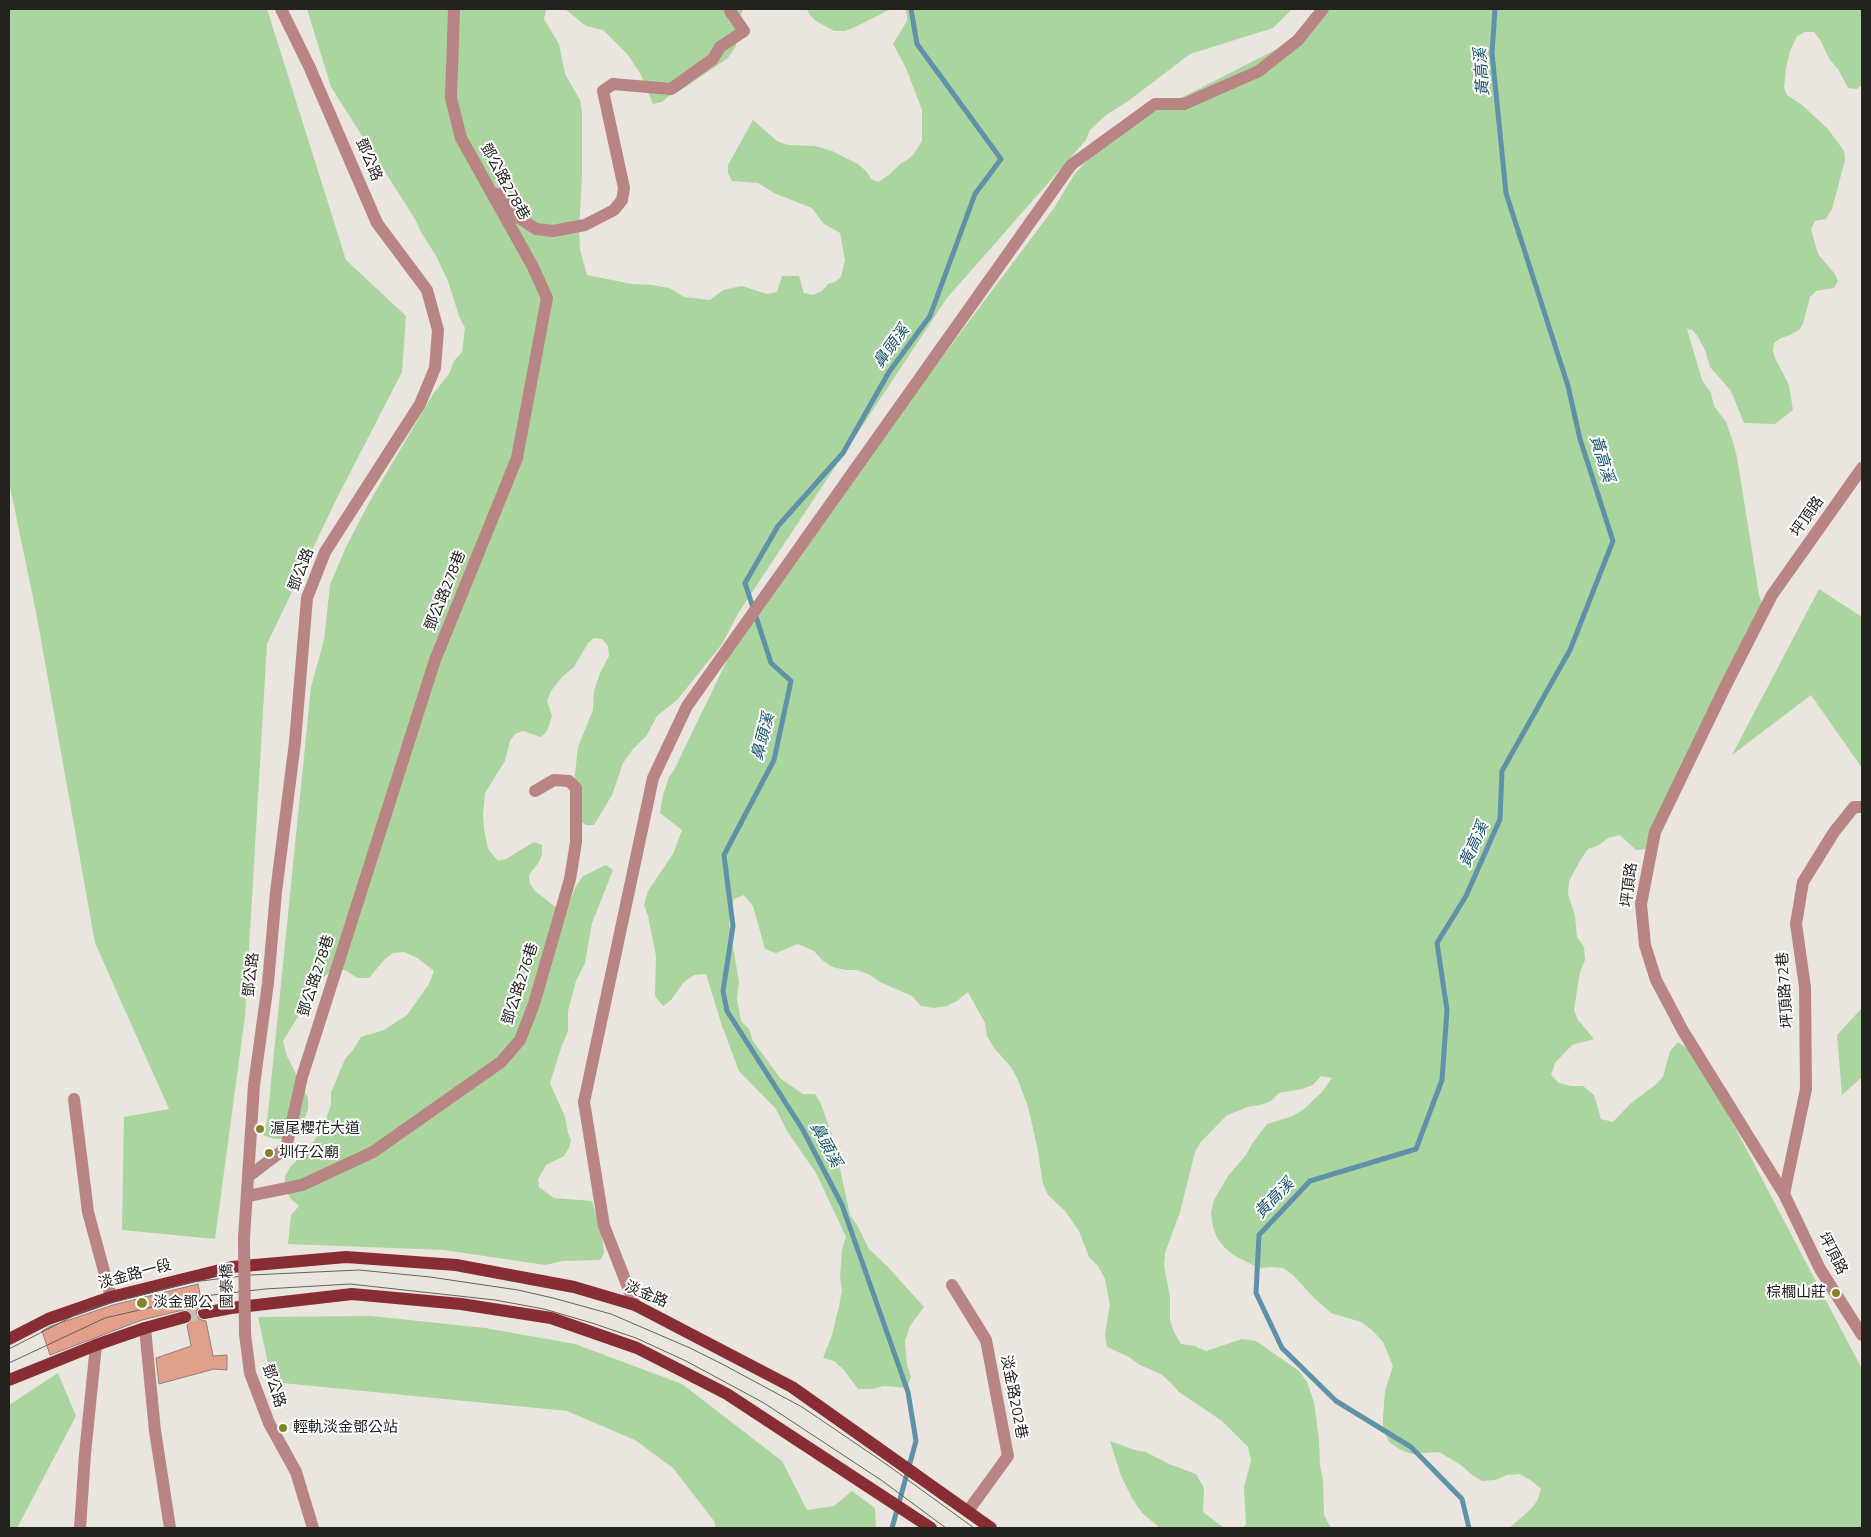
<!DOCTYPE html>
<meta charset="utf-8">
<style>
body{margin:0}
#map{position:relative;width:1871px;height:1537px;overflow:hidden;background:#eae5de;font-family:"Titillium Web",sans-serif}
canvas{display:block}
.frame{position:absolute;inset:0;border:10px solid #24221f;pointer-events:none}
</style>
<div id="map">
<canvas width="1871" height="1537"></canvas>
<div class="frame"></div>
</div>
<script>
const ctx = document.querySelector('canvas').getContext('2d');
ctx.lineJoin = 'round';
function paint(path, color) {
  ctx.fillStyle = color;
  ctx.fill(path, 'evenodd');
}
function toPath(rows) {
  const path = new Path2D();
  for (const r of rows) {
    path.moveTo(r[0], r[1]);
    for (let i = 2; i < r.length; i += 2) path.lineTo(r[i], r[i + 1]);
  }
  return path;
}
function trace(path, color, width, dash) {
  ctx.strokeStyle = color;
  ctx.lineWidth = width;
  ctx.lineCap = dash ? 'butt' : 'round';
  ctx.setLineDash(dash || []);
  ctx.stroke(path);
}
function write(font, color, halo, rows, align = 'center') {
  ctx.font = font + ' "Titillium Web","Noto Sans TC",sans-serif';
  ctx.lineWidth = 4;
  ctx.setLineDash([]);
  ctx.textBaseline = 'middle';
  ctx.strokeStyle = halo;
  ctx.fillStyle = color;
  for (const [text, x, y, turn = 0] of rows) {
    ctx.save();
    ctx.translate(x, y);
    ctx.rotate((+turn || 0) * Math.PI / 180);
    ctx.textAlign = isNaN(turn) ? turn : align;
    if (halo) ctx.strokeText(text, 0, 0);
    ctx.fillText(text, 0, 0);
    ctx.restore();
  }
}
const green = toPath([
 [9,9,267,9,346,260,406,316,402,372,336,500,267,644,245,1016,215,1239,122,1230,124,1117,169,1109,95,943,36,612,9,482],
 [307,9,546,9,544,19,559,44,565,74,580,100,582,111,582,175,579,231,580,250,587,275,632,284,652,285,669,288,684,297,710,300,723,290,742,286,767,294,777,292,782,276,799,276,804,293,813,295,822,291,828,284,835,282,841,277,845,260,840,233,824,224,812,208,774,193,758,183,732,181,728,173,728,165,753,120,777,141,788,145,815,146,832,151,858,164,866,171,871,179,878,182,889,175,900,164,907,160,913,155,922,141,922,110,906,68,893,44,907,21,907,14,905,9,1292,9,1273,28,1190,54,1127,102,1106,115,1090,130,1086,140,947,298,739,612,722,644,678,699,657,716,647,735,633,749,623,763,612,795,594,825,586,825,580,821,574,782,578,747,593,710,594,691,600,673,609,656,608,646,602,639,594,638,588,643,574,667,562,677,551,691,547,701,552,716,547,731,541,737,523,731,515,734,510,741,505,761,485,793,483,814,484,829,488,848,493,855,498,861,506,859,534,842,542,845,542,854,539,862,529,875,530,884,535,891,562,912,568,906,576,886,583,876,606,865,613,870,592,923,585,963,576,981,568,1011,568,1031,561,1048,550,1083,565,1117,568,1133,571,1140,569,1148,564,1156,546,1165,538,1179,539,1187,554,1198,592,1201,602,1236,604,1253,600,1260,563,1261,545,1265,444,1250,288,1244,291,1215,299,1206,291,1199,285,1189,285,1176,291,1166,309,1148,323,1127,331,1105,331,1093,345,1059,353,1050,361,1037,384,1030,407,1015,429,984,434,971,416,957,404,952,393,953,384,960,369,978,357,978,347,971,336,968,326,975,318,984,283,1041,286,1054,308,1098,308,1109,304,1120,297,1132,286,1139,274,1139,263,1135,267,1122,311,687,324,640,330,585,346,547,370,501,433,394,449,374,454,361,462,352,465,328,459,316,448,281,436,256,421,232,415,219,331,87],
 [565,9,743,9,735,34,736,46,728,58,678,92,669,96,662,102,653,104,640,73,628,55,603,30,586,26],
 [807,9,891,9,853,28,844,31,834,31,816,21,809,14],
 [1324,9,1862,9,1862,85,1857,89,1848,88,1838,69,1830,60,1820,40,1814,32,1805,32,1797,36,1790,51,1786,68,1784,87,1787,95,1802,105,1828,129,1844,151,1845,160,1832,209,1826,219,1815,221,1811,229,1818,254,1835,274,1838,281,1834,288,1816,291,1810,297,1803,324,1799,330,1790,335,1781,338,1774,343,1773,351,1775,358,1789,385,1793,410,1775,424,1744,423,1731,391,1710,367,1705,350,1697,335,1692,330,1687,329,1702,380,1711,393,1714,406,1726,422,1733,442,1737,457,1759,595,1763,606,1647,849,1636,850,1620,835,1608,838,1599,845,1588,849,1581,859,1569,881,1568,894,1575,916,1577,937,1584,947,1585,960,1580,972,1574,1010,1578,1020,1594,1039,1572,1045,1555,1063,1551,1075,1559,1083,1571,1086,1583,1086,1594,1095,1601,1119,1613,1122,1630,1104,1654,1086,1663,1077,1670,1051,1678,1042,1689,1050,1710,1080,1862,1369,1862,1528,1509,1528,1530,1510,1537,1501,1541,1489,1532,1481,1520,1474,1507,1475,1495,1480,1482,1481,1472,1475,1461,1465,1439,1452,1412,1454,1401,1450,1389,1442,1383,1429,1383,1417,1385,1391,1393,1366,1383,1342,1372,1330,1361,1322,1331,1313,1314,1298,1293,1275,1283,1268,1271,1267,1259,1268,1235,1256,1225,1248,1217,1238,1213,1227,1211,1213,1214,1200,1228,1176,1246,1155,1252,1144,1267,1124,1293,1116,1304,1109,1322,1092,1332,1078,1321,1076,1313,1085,1302,1089,1279,1093,1271,1101,1260,1105,1247,1107,1226,1116,1201,1142,1195,1152,1180,1212,1165,1253,1164,1266,1170,1297,1170,1320,1174,1332,1181,1344,1195,1346,1206,1351,1242,1339,1256,1341,1299,1371,1307,1382,1314,1402,1319,1440,1320,1465,1323,1480,1324,1515,1331,1528,1243,1528,1246,1524,1244,1487,1251,1461,1248,1447,1222,1421,1179,1392,1171,1383,1161,1374,1138,1364,1129,1357,1107,1347,1105,1334,1110,1305,1105,1279,1098,1266,1089,1257,1079,1231,1065,1211,1048,1195,1043,1184,1037,1146,1028,1107,1018,1080,1011,1067,994,1048,987,1036,985,1023,968,992,957,1001,947,1006,934,1008,921,1006,912,996,880,982,870,975,857,970,845,970,833,967,822,960,814,951,798,944,776,953,765,949,753,906,744,895,734,899,731,911,729,923,739,982,737,999,741,1021,749,1029,753,1041,781,1079,803,1094,815,1094,821,1104,834,1141,850,1215,857,1225,869,1249,888,1267,924,1307,910,1326,905,1341,907,1365,911,1377,907,1388,884,1386,871,1389,858,1389,843,1369,834,1361,823,1358,832,1335,839,1306,842,1291,840,1278,842,1249,846,1237,816,1173,787,1131,776,1109,739,1071,722,1026,706,974,694,975,684,982,671,1000,663,1006,655,996,656,956,648,916,644,905,648,891,673,854,682,830,660,813,663,795,669,777,674,770,750,613,1054,208,1074,175,1110,134,1279,48,1294,39],
 [1819,589,1862,617,1862,768,1811,695,1732,755],
 [1862,1008,1862,1077,1842,1095,1837,1035],
 [371,1316,485,1328,575,1344,682,1384,782,1461,807,1510,834,1506,852,1491,875,1508,876,1528,716,1528,714,1521,673,1468,635,1440,567,1411,272,1382,258,1317],
 [58,1373,76,1416,17,1528,9,1528,9,1405],
 [1110,1441,1135,1450,1146,1452,1169,1464,1196,1474,1204,1488,1203,1512,1224,1528,1160,1528,1142,1513,1132,1498,1121,1476]
]);
const stream = toPath([
 [892,1528,916,1441,908,1392,842,1205,803,1130,727,1011,723,991,733,926,724,855,774,760,791,681,771,663,745,583,778,526,843,453,889,372,930,316,975,194,1001,159,917,44,911,9],
 [1469,1528,1462,1499,1411,1447,1336,1401,1282,1348,1256,1293,1259,1235,1310,1181,1416,1149,1442,1080,1447,1010,1437,943,1466,896,1500,819,1502,771,1570,650,1613,541,1580,439,1568,386,1506,193,1492,53,1495,9]
]);
const building = toPath([
 [198,1284,202,1305,197,1310,196,1315,201,1320,206,1321,213,1356,227,1355,227,1370,214,1369,159,1384,156,1358,191,1346,187,1325,191,1322,193,1315,191,1312,187,1309,142,1320,50,1355,42,1331,51,1326,113,1305,198,1284]
]);
const majorTunnel = toPath([
 [185,1317,204,1313]
]);
const minor = toPath([
 [498,194,518,217,536,229,553,231,585,225,614,210,622,200,624,188,603,91,613,84,671,89,713,59,720,47,744,31,730,11],
 [1862,468,1772,595,1726,685,1655,832,1641,904,1645,945,1656,980,1683,1031,1784,1194,1820,1269,1862,1335],
 [74,1099,88,1212,111,1297],
 [249,1176,286,1148,302,1077,435,660,517,458,547,298,533,267,461,138,451,98,454,9],
 [1784,1194,1806,1089,1805,987,1796,924,1803,882,1834,832,1854,807,1862,807],
 [248,1196,302,1185,373,1152,501,1062,520,1040,534,1004,570,879,576,842,576,788,569,781,554,780,535,791],
 [244,1238,254,1085,268,983,276,892,295,742,307,598,325,552,420,404,435,368,438,330,427,290,377,223,309,66,281,9],
 [952,1285,986,1340,1008,1456,968,1511],
 [635,1305,604,1226,584,1102,653,778,687,706,1071,165,1155,104,1184,104,1259,71,1298,40,1323,9],
 [145,1328,155,1431,170,1528],
 [245,1334,250,1373,269,1423,296,1472,313,1528],
 [80,1528,85,1454,96,1345]
]);
const major = toPath([
 [204,1313,231,1308,352,1294,461,1304,551,1318,637,1348,727,1394,931,1528],
 [9,1339,48,1319,111,1297,232,1267,346,1257,456,1265,574,1287,635,1305,792,1387,991,1528],
 [9,1380,96,1345,145,1328,185,1317]
]);
const tram = toPath([
 [9,1349,75,1315,95,1307,192,1282,251,1275,359,1270,430,1277,518,1290,553,1298,611,1314,690,1348,724,1365,802,1407,886,1464,974,1528],
 [9,1363,105,1318,195,1297,265,1289,350,1284,495,1300,544,1309,592,1323,636,1338,686,1361,764,1403,881,1480,946,1528]
]);
const minorBridge = toPath([
 [244,1238,245,1334]
]);
const markers = [
 [260,1129,5,"#84822b"],
 [269,1153,5,"#84822b"],
 [1836,1293,5,"#84822b"],
 [142,1303,6,"#84822b"],
 [283,1428,5,"#84822b"]
];
const streetNames = [
 ["鄧公路",368,160,67],
 ["鄧公路278巷",504,182,61],
 ["坪頂路",1808,517,-55],
 ["鄧公路",302,570,-69],
 ["鄧公路278巷",446,591,-68],
 ["坪頂路",1630,885,-83],
 ["鄧公路",252,975,-84],
 ["鄧公路278巷",317,976,-72],
 ["鄧公路276巷",521,984,-72],
 ["坪頂路72巷",1786,990,-94],
 ["坪頂路",1832,1254,62],
 ["淡金路一段",135,1275,-15],
 ["國泰橋",228,1286,-91],
 ["淡金路",646,1295,23],
 ["鄧公路",273,1386,72],
 ["淡金路202巷",1013,1397,79]
];
const poiNames = [
 ["滬尾櫻花大道",270,1129],
 ["圳仔公廟",279,1153],
 ["棕櫚山莊",1826,1293,"right"],
 ["淡金鄧公",153,1303],
 ["輕軌淡金鄧公站",293,1428]
];
const waterNames = [
 ["黃高溪",1483,72,-94],
 ["鼻頭溪",892,347,-54],
 ["黃高溪",1601,459,73],
 ["鼻頭溪",764,737,-75],
 ["黃高溪",1475,845,-66],
 ["鼻頭溪",825,1145,62],
 ["黃高溪",1275,1199,-46]
];
paint(green, '#aad59f');
trace(stream, '#5f92a8', 5);
paint(building, '#e29f89');
trace(building, '#8a827f', 1);
trace(majorTunnel, '#c2beb8', 12, [12, 6]);
trace(minor, '#b98484', 12);
trace(major, '#892d35', 12);
trace(tram, '#65625e', 1);
trace(minorBridge, '#b98484', 12);
for (const [x, y, r, color] of markers) {
  const dot = new Path2D();
  dot.arc(x, y, r, 0, 2 * Math.PI);
  ctx.fillStyle = color;
  ctx.fill(dot);
  trace(dot, '#fff', 2);
}
write('15px', '#24221f', '#fff', streetNames);
write('15px', '#24221f', '#fff', poiNames, 'left');
write('italic 16px', '#135167', '#fff', waterNames);
</script>
